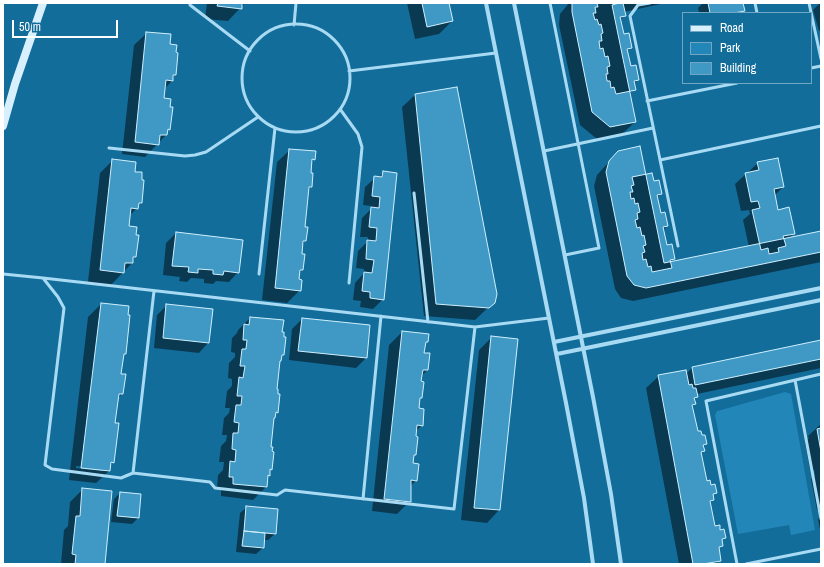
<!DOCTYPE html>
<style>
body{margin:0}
#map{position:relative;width:824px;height:567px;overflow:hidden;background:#136d9b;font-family:"Archivo Narrow",sans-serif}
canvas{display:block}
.frame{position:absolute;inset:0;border:4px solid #fff;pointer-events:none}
.legend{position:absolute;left:682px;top:12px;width:130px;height:72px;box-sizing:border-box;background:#136d9b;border:1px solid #71a7c3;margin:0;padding:5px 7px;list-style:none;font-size:12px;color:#fff}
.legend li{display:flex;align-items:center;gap:8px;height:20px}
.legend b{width:20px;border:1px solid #71a7c3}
.scale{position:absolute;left:12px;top:20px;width:106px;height:18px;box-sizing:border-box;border:2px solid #fff;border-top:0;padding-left:5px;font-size:12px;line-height:14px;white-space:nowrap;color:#fff;-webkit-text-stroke:3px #136d9b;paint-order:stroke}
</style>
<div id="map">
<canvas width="824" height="567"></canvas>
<div class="frame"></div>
<ul class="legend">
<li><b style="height:5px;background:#d8f0fd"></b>Road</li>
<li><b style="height:11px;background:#2287b8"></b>Park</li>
<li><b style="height:11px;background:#4099c4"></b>Building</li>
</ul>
<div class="scale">50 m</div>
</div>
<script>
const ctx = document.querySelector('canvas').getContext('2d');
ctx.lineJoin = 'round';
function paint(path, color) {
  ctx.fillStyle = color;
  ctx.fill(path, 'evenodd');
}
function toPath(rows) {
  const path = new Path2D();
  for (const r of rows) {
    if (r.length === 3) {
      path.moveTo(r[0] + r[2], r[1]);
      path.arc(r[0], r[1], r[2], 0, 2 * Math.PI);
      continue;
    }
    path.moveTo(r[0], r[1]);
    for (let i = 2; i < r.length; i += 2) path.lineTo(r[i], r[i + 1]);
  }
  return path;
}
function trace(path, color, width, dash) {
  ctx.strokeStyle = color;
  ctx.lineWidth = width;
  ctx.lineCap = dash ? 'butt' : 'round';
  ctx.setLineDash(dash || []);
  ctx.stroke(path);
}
const green = toPath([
 [785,392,791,394,815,530,791,535,789,525,738,534,715,415,717,411,721,410]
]);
const shadow = toPath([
 [207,3,245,3,228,21,205,19],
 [407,3,448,3,452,21,439,34,415,39],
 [569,3,665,3,624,12,624,15,620,20,623,36,631,47,627,51,630,67,638,80,633,84,634,89,629,94,635,122,622,134,597,139,580,125,559,25,560,14],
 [703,3,742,3,744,10,741,13,699,13,698,8],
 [820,3,821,30,819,31,813,10],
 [147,33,169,45,175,75,172,78,172,81,164,89,163,99,169,129,167,132,166,135,145,157,122,154,134,45],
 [415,95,494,302,475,320,424,316,402,107],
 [290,150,314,159,311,162,311,187,308,190,304,228,305,241,302,244,302,270,299,273,298,280,300,290,287,303,262,300,277,162],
 [618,152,653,182,661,194,656,198,660,214,667,226,663,230,666,246,674,258,669,263,749,247,743,220,750,214,749,210,741,211,735,184,758,163,783,187,774,196,777,211,794,234,789,238,821,232,821,262,633,301,621,298,615,289,594,186,597,175],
 [112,161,134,173,141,203,138,206,137,208,129,216,128,227,135,257,132,260,132,263,111,285,88,282,100,173],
 [384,172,383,299,373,309,360,307,361,301,353,300,355,283,364,273,364,269,356,268,358,251,367,242,368,237,360,237,362,218,371,209,371,206,363,205,365,187,375,178,378,178],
 [176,233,238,272,229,282,216,281,213,284,204,283,204,279,191,278,187,282,179,281,180,277,163,275,166,243],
 [101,304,128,307,125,353,122,356,120,375,122,394,117,399,114,424,113,462,109,466,109,471,96,483,69,480,88,317],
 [76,466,103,469,103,471,76,468],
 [167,305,208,343,199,353,154,348,157,315],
 [250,318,281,333,283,355,278,363,275,390,277,412,273,420,270,447,271,469,267,477,266,487,253,500,221,496,221,490,217,489,218,475,223,470,224,462,219,462,221,446,226,441,227,435,222,435,224,418,229,413,230,408,225,408,227,391,232,386,232,379,228,378,229,363,235,357,235,353,231,352,232,338,237,333,238,330],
 [302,319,366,358,356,368,289,360,292,329],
 [402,332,427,342,424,345,423,354,427,370,421,377,421,398,419,400,417,409,422,425,415,432,415,437,417,437,415,455,412,458,412,464,416,480,410,487,410,501,397,514,372,511,389,345],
 [492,337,517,340,499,510,487,523,461,520,479,350],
 [821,341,821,368,697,394,697,397,694,400,695,404,692,407,697,432,706,444,703,447,704,451,701,454,706,482,715,493,712,496,713,500,710,503,714,527,720,531,725,538,721,541,722,545,718,549,720,560,716,564,679,564,646,388,659,376,686,374,692,368],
 [821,424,821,509,817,510,811,479,815,476,814,470,810,470,805,442,809,438,808,436],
 [83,489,104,564,61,564,64,530,68,526,70,502],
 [120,493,138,518,132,524,111,522,114,499],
 [247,507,275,534,268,540,264,540,263,548,256,554,236,552,240,513],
 [821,516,821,535,818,519]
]);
const building = toPath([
 [218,3,242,3,242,9,217,6,218,3],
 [422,3,449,3,453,21,427,27,422,3],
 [572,3,619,3,612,5,636,122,610,127,592,112,572,12,572,3],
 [597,3,623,3,626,16,620,17,624,34,629,33,632,48,627,49,631,66,636,65,639,80,634,81,636,90,616,94,614,87,611,88,610,81,607,81,606,74,608,74,607,67,610,66,608,56,605,57,603,48,600,49,599,41,602,41,601,34,603,33,601,24,599,25,597,19,595,20,593,13,596,13,595,7,598,7,597,3],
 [708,3,743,3,745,11,734,13,710,13,708,3],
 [146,32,171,34,170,44,177,45,176,52,178,53,176,75,173,75,173,81,166,80,164,98,171,99,170,107,173,107,170,130,168,129,167,135,160,135,159,145,135,142,146,32],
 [457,87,497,294,495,303,489,308,436,304,415,94,457,87],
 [640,146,664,263,821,231,821,252,646,288,634,285,627,276,606,172,609,161,618,151,640,146],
 [289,149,316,151,315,160,312,159,311,173,313,173,312,187,309,187,305,227,308,227,306,241,303,241,302,254,305,254,303,270,300,270,299,279,302,280,301,291,275,288,289,149],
 [778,158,784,187,774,189,778,210,789,207,795,234,783,236,786,246,778,248,779,252,769,254,768,248,761,250,752,210,760,208,758,201,751,202,745,173,759,170,757,162,778,158],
 [112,159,136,162,135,172,142,172,142,180,144,180,142,203,139,203,138,209,131,208,129,226,137,227,136,235,139,235,136,257,133,257,133,263,125,263,124,273,100,270,112,159],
 [383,171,397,173,384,300,370,298,370,292,362,291,364,272,372,273,374,260,366,259,367,240,376,241,377,228,369,227,371,207,379,208,380,197,372,196,374,176,382,177,383,171],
 [652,173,654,181,659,180,662,194,657,195,661,213,665,212,668,226,663,227,667,245,672,244,675,259,670,260,672,268,652,272,651,266,648,267,646,259,643,260,642,253,645,252,643,246,646,245,644,235,642,236,640,227,637,228,635,220,638,219,637,213,640,212,638,203,635,204,634,198,631,199,630,192,633,192,631,186,634,185,632,177,652,173],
 [176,232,243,240,239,273,224,271,223,275,213,274,213,270,198,269,198,273,188,272,189,267,172,266,176,232],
 [101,303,129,306,128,315,130,315,126,354,124,354,121,374,126,374,123,394,119,394,115,423,119,423,114,463,111,462,110,471,81,468,101,303],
 [166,304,213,309,209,343,163,338,166,304],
 [250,317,284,320,282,332,284,332,284,337,286,337,284,355,282,355,281,361,280,361,277,389,278,389,278,394,280,394,278,413,276,412,275,418,274,418,271,447,273,447,272,451,274,452,272,470,270,469,270,476,268,475,267,487,233,484,233,477,229,477,230,461,235,462,236,450,232,449,233,433,238,433,239,423,234,422,236,405,241,405,242,396,237,396,239,377,243,378,245,366,240,366,242,349,246,349,247,340,243,340,244,324,249,325,250,317],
 [302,318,370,325,367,358,298,351,302,318],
 [402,331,429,334,428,342,426,342,424,353,430,353,428,370,423,370,421,381,424,382,422,398,420,398,419,408,424,409,423,426,417,425,416,436,418,437,416,455,414,455,413,463,419,464,417,481,411,480,411,502,384,499,402,331],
 [491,336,518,339,500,510,474,508,491,336],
 [821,340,821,359,695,385,692,367,821,340],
 [686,370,689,385,692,384,693,388,696,388,698,397,694,398,696,404,692,405,698,431,701,431,702,435,705,435,707,444,703,445,705,451,701,452,707,481,710,480,711,485,715,484,717,493,713,494,714,500,710,501,715,526,720,525,720,530,724,529,726,538,722,539,723,546,719,547,721,561,703,564,693,564,658,375,686,370],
 [821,428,821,452,817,429,821,428],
 [82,488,112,491,105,564,75,564,76,555,72,554,76,516,80,516,82,488],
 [120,492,141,494,139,518,117,516,120,492],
 [246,506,278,509,276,534,244,531,246,506],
 [244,531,265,533,264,548,242,546,244,531]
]);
const service = toPath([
 [190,3,190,5,250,51],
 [550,3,599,248,565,255],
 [650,3,638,5,630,16,678,246],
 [755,3,757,13],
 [809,3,821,59],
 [296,78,54],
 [294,25,296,3],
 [811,68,821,66],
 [349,71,496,53],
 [647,101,737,83],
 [340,109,358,134,362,147,349,283],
 [109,148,185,156,195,155,206,152,258,117],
 [544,151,653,128],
 [660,160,821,126],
 [414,193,428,322],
 [3,274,43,278,475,327,454,509,285,490,277,495,215,488,210,482,133,473,121,478,52,469,45,465,64,308,58,297,43,278],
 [259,274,275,128],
 [475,327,549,318],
 [795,380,821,519],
 [133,473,154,291],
 [363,499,381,316],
 [737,564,706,401,821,374],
 [746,564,821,549]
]);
const minor = toPath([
 [486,3,566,403,584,498,593,564],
 [514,3,593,397,611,494,621,564],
 [554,342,821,288],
 [557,354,821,300]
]);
const secondary = toPath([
 [3,126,15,84,43,3]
]);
paint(green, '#2287b8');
paint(shadow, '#0007');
paint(building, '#4099c4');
trace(building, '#d0effd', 1);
trace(service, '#a8dbf3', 3);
trace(minor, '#a8dbf3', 4);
trace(secondary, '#d8f0fd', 8);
</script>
